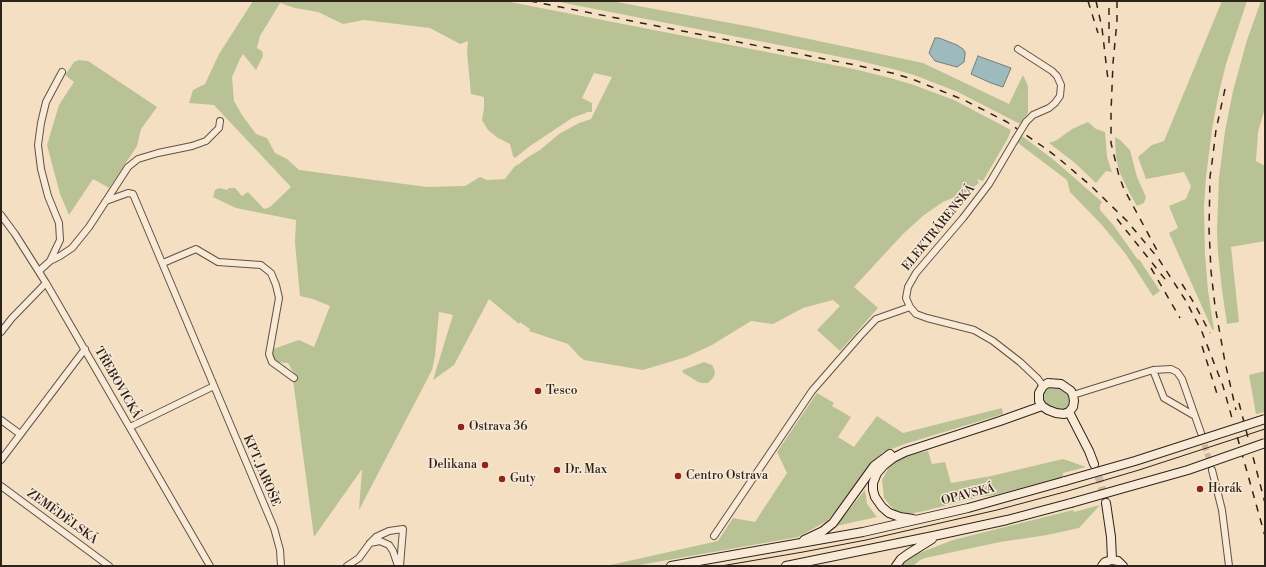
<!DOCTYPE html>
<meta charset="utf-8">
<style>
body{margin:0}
#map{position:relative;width:1266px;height:567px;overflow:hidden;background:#f4dfc2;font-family:"Libre Bodoni",serif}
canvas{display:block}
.frame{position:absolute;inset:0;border:2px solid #2e231b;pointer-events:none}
</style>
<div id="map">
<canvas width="1266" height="567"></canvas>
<div class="frame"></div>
</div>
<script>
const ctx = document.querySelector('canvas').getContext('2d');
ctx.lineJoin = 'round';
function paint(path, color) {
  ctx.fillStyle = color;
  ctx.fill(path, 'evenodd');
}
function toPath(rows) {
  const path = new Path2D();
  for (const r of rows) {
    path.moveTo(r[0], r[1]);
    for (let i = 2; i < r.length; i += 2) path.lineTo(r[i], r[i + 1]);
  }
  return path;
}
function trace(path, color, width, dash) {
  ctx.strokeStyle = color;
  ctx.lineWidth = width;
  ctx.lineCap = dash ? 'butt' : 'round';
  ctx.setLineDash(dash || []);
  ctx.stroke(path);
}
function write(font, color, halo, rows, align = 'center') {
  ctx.font = font + ' "Libre Bodoni",serif';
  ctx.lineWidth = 3;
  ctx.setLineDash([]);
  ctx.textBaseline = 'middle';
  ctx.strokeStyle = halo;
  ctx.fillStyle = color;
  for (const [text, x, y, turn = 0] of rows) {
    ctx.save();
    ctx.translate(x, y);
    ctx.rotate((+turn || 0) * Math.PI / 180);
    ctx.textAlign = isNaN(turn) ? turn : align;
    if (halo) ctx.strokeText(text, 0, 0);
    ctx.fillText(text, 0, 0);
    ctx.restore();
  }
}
const green = toPath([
 [253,1,505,1,854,69,890,78,911,84,954,100,1011,130,1008,138,983,181,977,179,979,183,969,191,943,202,924,215,903,234,854,287,878,308,840,351,817,330,840,306,833,300,803,308,773,324,751,321,712,345,686,357,643,370,584,360,579,356,568,344,529,331,530,329,520,322,519,324,489,299,454,365,433,380,453,315,439,312,435,356,432,370,359,510,362,469,314,537,293,380,295,375,288,363,275,362,272,354,273,349,299,340,314,347,330,306,313,299,300,296,295,243,296,220,236,208,213,197,215,190,219,188,227,190,229,188,235,188,242,196,248,192,264,209,270,207,291,187,214,105,189,103,193,90,205,84,219,54],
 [280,3,295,8,318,12,343,24,364,20,430,28,460,44,468,41,467,52,471,94,484,97,484,108,482,120,488,130,498,138,510,144,513,156,515,158,530,146,572,118,588,112,592,112,592,103,582,98,594,73,612,77,591,119,579,123,559,134,540,150,528,157,519,164,515,166,505,179,487,180,480,177,465,186,427,187,299,170,287,159,275,153,267,138,256,134,242,115,234,101,232,77,240,59,243,54,256,70,263,56,262,51,257,48,260,36],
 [554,1,611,1,752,27,923,63,1009,104,1023,75,1028,86,1028,113,1020,124,958,92,914,75,893,69,856,60],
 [1222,1,1247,1,1226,64,1218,97,1212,129,1206,177,1204,207,1205,254,1208,291,1214,330,1212,329,1169,233,1178,228,1169,206,1186,199,1191,186,1184,172,1146,179,1138,157,1152,145,1164,141],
 [1261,1,1265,1,1265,108,1258,132,1256,161,1265,166,1265,241,1231,247,1239,322,1227,324,1222,290,1218,253,1217,230,1219,178,1225,131,1233,91,1247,40],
 [79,60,88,61,157,107,141,129,137,146,109,188,93,179,69,215,60,194,47,145,59,105,74,82,65,75,74,62],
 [1088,122,1096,129,1105,132,1107,157,1112,172,1106,171,1096,183,1075,163,1049,143,1057,140,1072,129],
 [1022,136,1054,160,1102,202,1100,205,1100,210,1114,226,1138,260,1139,259,1160,291,1153,296,1125,253,1101,224,1070,192,1067,180,1018,143],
 [1115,137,1120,140,1130,150,1137,177,1146,197,1144,203,1137,206,1129,192,1120,173,1116,158],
 [704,362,712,365,714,369,715,373,713,378,708,383,702,383,698,382,682,372,683,370],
 [1265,371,1265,412,1256,414,1249,375],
 [1049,387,1057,387,1067,392,1070,397,1070,405,1067,408,1063,410,1051,408,1045,404,1042,396,1044,390],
 [817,393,834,403,832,406,851,417,838,437,854,447,877,416,903,433,1002,408,1003,414,908,443,883,452,871,464,843,502,827,521,798,537,634,566,606,566,718,541,733,518,755,522,787,473,777,452],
 [928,451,932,464,945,462,951,483,991,476,1063,459,1086,467,1063,473,1063,477,995,495,980,497,924,511,909,514,894,510,884,498,882,480,889,467,898,458],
 [865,490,867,504,877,517,836,526],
 [1100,505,1079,528,1047,535,1000,542,925,558,920,560,913,566,901,566,914,555,953,540,1073,510,1074,512]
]);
const water = toPath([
 [935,38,939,38,957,45,963,49,965,52,965,55,964,62,957,67,935,61,929,53,935,38],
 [978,56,1011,68,1003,87,991,83,971,74,978,56]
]);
const streetTunnel = toPath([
 [1202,436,1211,466]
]);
const secondaryTunnel = toPath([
 [1094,464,1100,481,1106,503]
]);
const street = toPath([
 [1018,49,1052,71,1057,76,1061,85,1060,96,1055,103,1049,108,1033,115,1026,122],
 [1015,140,989,184,963,218,916,273,908,287,906,298,910,307,916,314,927,318,974,330,993,341,1020,362,1038,379,1043,386],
 [106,201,128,193,133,194,274,528,280,550,281,566],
 [1,215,15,234,46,283,210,566],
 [50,261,60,240,59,223,48,196,41,169,38,145,41,123,46,102,62,72],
 [163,263,196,249,218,262,261,265,271,273,276,285,279,298,269,354,272,362,294,378],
 [39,271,50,261,60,256,72,248,89,227,128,167,138,159,158,153,192,146,206,141,219,128,220,121],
 [1,332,12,318,46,283],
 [1153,370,1164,398,1195,416],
 [1073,395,1153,370,1171,369,1177,372,1182,379,1201,433],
 [1,420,20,434],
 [130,427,214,386],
 [1,460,85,349],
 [1212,470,1222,510,1229,566],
 [1,486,109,566],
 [714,536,812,391,860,336,876,319,910,307],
 [370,543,380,541,389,545,393,551,398,566],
 [347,566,359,558,370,543,376,537,389,531,403,529,400,566]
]);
const secondary = toPath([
 [1048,383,1061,384,1071,391,1073,395,1074,401,1073,407,1069,412,1064,414,1056,413,1048,410,1042,406,1039,401,1039,393,1043,386,1048,383],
 [1069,412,1089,451,1094,464],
 [1106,503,1111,537,1112,560],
 [913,519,900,517,889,513,882,507,875,497,873,490,873,483,877,473,884,465,893,458,905,452,1000,421,1042,406],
 [804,540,823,531,833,523,874,466,890,454],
 [671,566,863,532,968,508,1065,481],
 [786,566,938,535,1007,520,1071,503],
 [896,566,901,559,908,554,932,539],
 [1102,566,1105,562,1112,560,1118,561,1123,566]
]);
const tram = toPath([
 [721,566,803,552,866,540,997,510,1068,491,1139,470,1265,429]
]);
const rail = toPath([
 [530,1,855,65,892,73,912,79,964,100,1007,122,1042,146,1057,157,1090,185,1127,221,1158,258,1186,301,1202,332,1223,386,1265,536],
 [1088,1,1098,33],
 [1096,1,1102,28,1108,80],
 [1117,1,1117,21,1113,63,1111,112,1111,143,1119,176,1124,189,1159,254],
 [1109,43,1109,1],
 [1225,89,1216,130,1213,155,1210,177,1209,229,1211,271,1215,306,1225,362,1236,410],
 [1117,219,1169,284],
 [1151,268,1180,318],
 [1182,284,1194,303,1210,333],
 [1202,346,1218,397],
 [1239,403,1265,503]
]);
const streetBridge = toPath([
 [1015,140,1026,122]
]);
const secondaryBridge = toPath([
 [1065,481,1135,461,1265,419],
 [1071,503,1188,470,1265,443]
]);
const markers = [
 [538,391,4,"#8f2418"],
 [461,427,4,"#8f2418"],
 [485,465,4,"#8f2418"],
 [557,470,4,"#8f2418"],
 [678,476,4,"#8f2418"],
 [502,479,4,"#8f2418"],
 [1200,489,4,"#8f2418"]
];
const streetNames = [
 ["ELEKTRÁRENSKÁ",939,228,-51],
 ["TŘEBOVICKÁ",117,383,60],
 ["KPT. JAROŠE",261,471,67],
 ["OPAVSKÁ",968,495,-14],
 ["ZEMĚDĚLSKÁ",62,517,36]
];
const poiNames = [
 ["Tesco",546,391],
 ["Ostrava 36",469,427],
 ["Delikana",477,465,"right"],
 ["Dr. Max",565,470],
 ["Centro Ostrava",686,476],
 ["Guty",510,479],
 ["Horák",1208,489]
];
paint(green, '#b9c295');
paint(water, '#9fbabd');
trace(water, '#727e7c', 1);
trace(streetTunnel, '#ccb9a1', 6, [6, 3]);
trace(secondaryTunnel, '#ccb9a1', 8, [8, 4]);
trace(street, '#605245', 8);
trace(secondary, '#2e231b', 10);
trace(street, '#f8ead7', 6);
trace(secondary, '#f8ead7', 8);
trace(tram, '#2e231b', 1);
trace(rail, '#2e231b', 1.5, [7, 7]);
trace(streetBridge, '#605245', 8, []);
trace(secondaryBridge, '#2e231b', 10, []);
trace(streetBridge, '#f8ead7', 6);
trace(secondaryBridge, '#f8ead7', 8);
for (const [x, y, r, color] of markers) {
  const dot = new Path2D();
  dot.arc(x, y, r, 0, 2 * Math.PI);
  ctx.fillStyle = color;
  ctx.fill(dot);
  trace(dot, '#f8ead7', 1.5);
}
write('12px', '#2e231b', '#f8ead7', streetNames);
write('12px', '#2e231b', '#f8ead7', poiNames, 'left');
</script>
